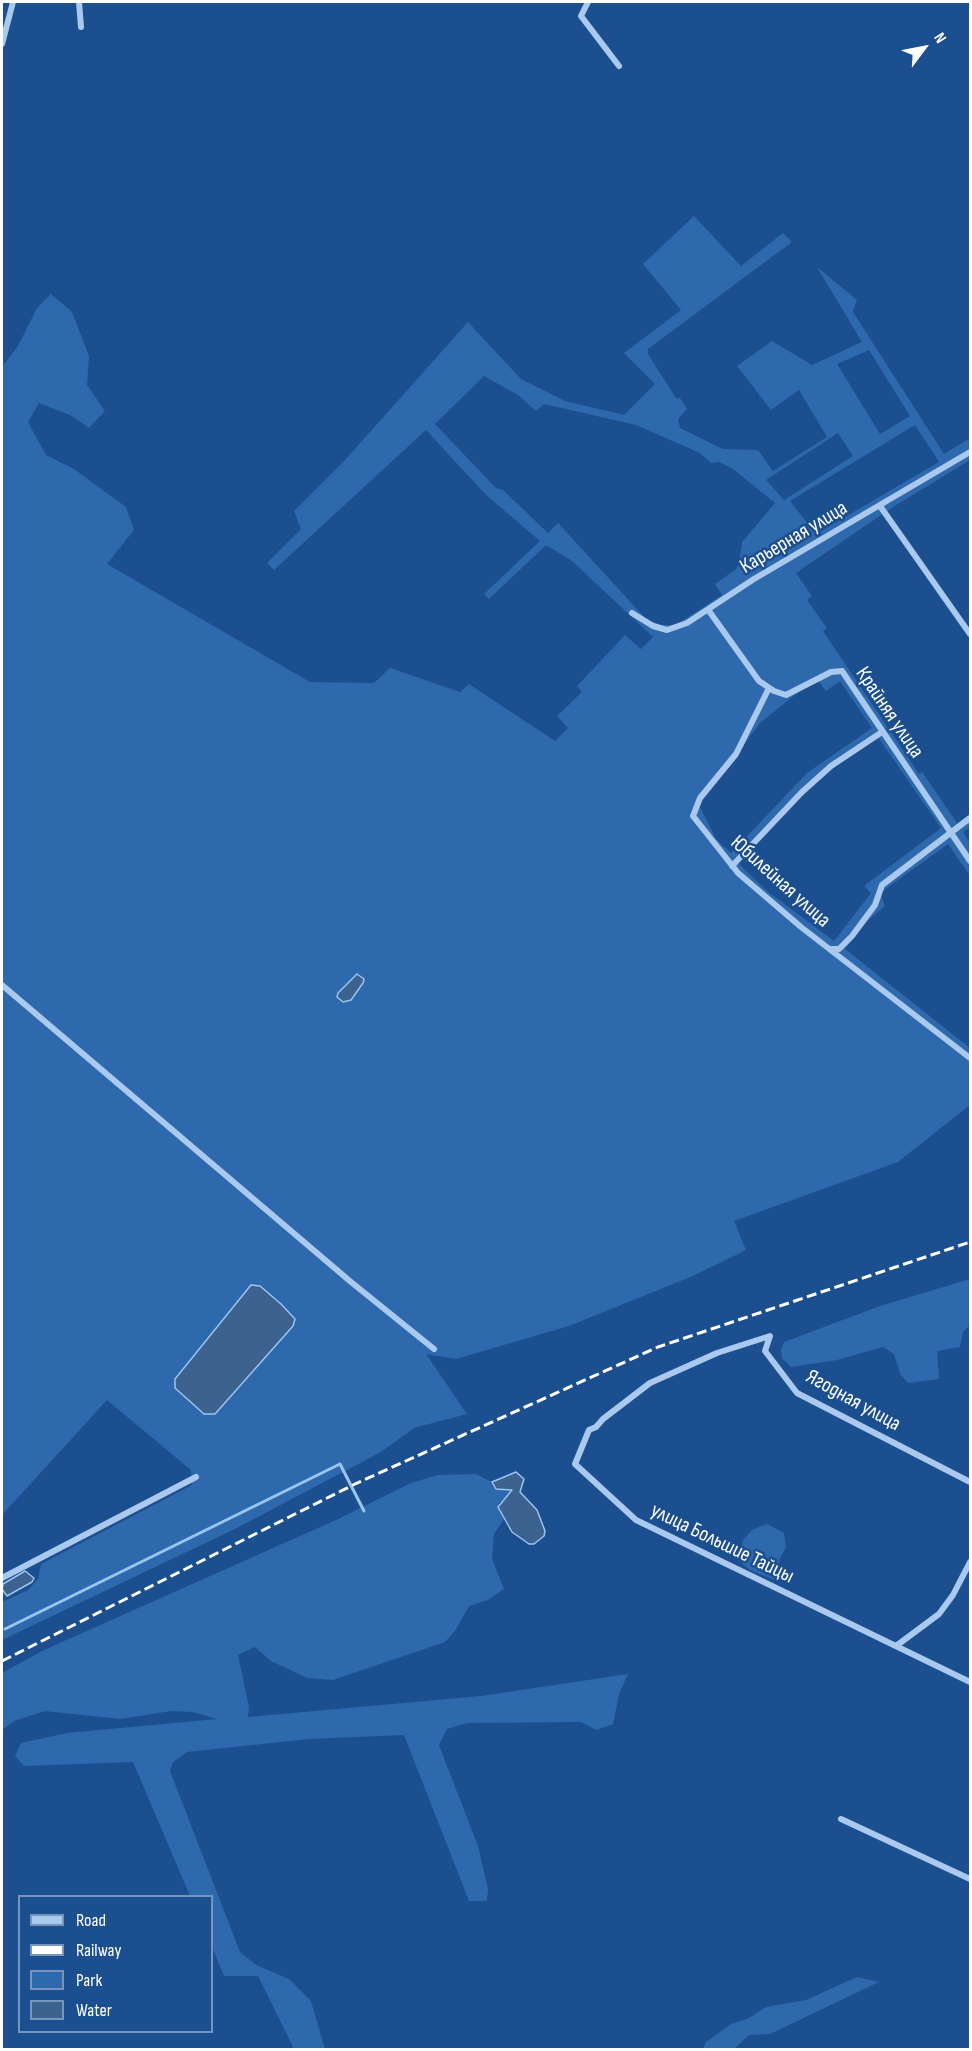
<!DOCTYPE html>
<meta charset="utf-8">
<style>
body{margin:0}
#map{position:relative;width:972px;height:2051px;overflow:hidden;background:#1b4f8f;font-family:"Sofia Sans Condensed",sans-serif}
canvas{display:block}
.frame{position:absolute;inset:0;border:3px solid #fff;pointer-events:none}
.legend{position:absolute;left:18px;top:1895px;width:195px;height:138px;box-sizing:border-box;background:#1b4f8f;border:2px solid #7695bc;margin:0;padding:8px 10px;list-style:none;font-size:18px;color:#fff}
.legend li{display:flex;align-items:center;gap:12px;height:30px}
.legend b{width:30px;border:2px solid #7695bc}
.north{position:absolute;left:894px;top:18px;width:60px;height:60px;-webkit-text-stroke:4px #1b4f8f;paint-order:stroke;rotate:58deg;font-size:16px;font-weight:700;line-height:24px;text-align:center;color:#fff}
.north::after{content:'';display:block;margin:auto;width:21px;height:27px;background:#fff;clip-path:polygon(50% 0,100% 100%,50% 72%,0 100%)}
</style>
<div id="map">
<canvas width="972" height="2051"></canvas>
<div class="frame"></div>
<ul class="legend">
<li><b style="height:8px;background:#a9c9ee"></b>Road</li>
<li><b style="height:8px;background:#fff"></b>Railway</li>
<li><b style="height:16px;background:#2e69ad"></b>Park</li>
<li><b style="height:16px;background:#3c6290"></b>Water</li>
</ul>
<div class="north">N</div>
</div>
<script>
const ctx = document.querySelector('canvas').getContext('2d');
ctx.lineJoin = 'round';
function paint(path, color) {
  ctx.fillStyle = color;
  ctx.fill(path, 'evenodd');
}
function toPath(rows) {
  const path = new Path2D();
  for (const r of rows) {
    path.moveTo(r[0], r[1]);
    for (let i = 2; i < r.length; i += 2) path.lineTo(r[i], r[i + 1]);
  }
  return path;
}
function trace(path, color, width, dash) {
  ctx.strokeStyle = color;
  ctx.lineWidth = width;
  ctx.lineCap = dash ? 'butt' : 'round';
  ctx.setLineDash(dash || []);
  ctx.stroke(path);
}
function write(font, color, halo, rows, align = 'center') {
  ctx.font = font + ' "Sofia Sans Condensed",sans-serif';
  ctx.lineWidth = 5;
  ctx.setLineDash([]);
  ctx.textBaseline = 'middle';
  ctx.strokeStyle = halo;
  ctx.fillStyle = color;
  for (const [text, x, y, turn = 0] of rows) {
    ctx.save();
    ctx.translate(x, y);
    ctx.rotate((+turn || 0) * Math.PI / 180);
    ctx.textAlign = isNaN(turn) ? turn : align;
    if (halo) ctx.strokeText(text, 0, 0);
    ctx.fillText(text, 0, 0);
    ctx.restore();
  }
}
const green = toPath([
 [694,216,741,266,783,233,792,242,648,349,648,354,676,398,680,398,687,409,678,419,680,428,723,449,758,450,773,471,827,437,799,390,771,410,737,366,772,341,812,365,862,342,817,267,857,300,853,312,944,454,970,438,970,460,893,507,796,573,812,596,807,600,827,628,823,631,919,774,922,772,957,823,970,814,970,827,963,832,970,843,970,876,948,844,880,893,885,906,868,920,845,949,970,1048,970,1105,898,1162,734,1221,746,1250,693,1276,569,1326,456,1359,426,1354,467,1414,414,1428,381,1452,235,1529,2,1640,2,1602,28,1590,38,1579,41,1564,192,1485,191,1470,107,1400,2,1515,2,367,18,346,37,308,51,294,72,312,89,356,87,385,105,411,89,428,72,416,39,403,28,422,46,455,74,469,126,507,134,530,107,564,310,682,374,683,390,668,460,692,469,684,555,741,568,728,557,716,582,692,577,686,625,635,641,649,653,637,572,561,546,545,489,599,484,594,540,541,486,495,426,430,274,570,267,563,301,529,294,511,345,460,468,322,521,379,565,401,624,415,655,384,624,353,681,310,643,264],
 [869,350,910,416,880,434,837,364],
 [484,376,518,395,536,411,544,404,636,425,700,453,711,463,719,462,733,469,775,503,742,542,739,564,736,569,715,584,722,595,676,625,662,625,647,620,558,523,548,533,503,490,496,488,435,424],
 [915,425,939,462,816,534,790,501],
 [838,433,853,456,784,500,766,480],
 [816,678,826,691,840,681,872,728,807,773,731,853,716,839,699,805,760,723],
 [878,737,941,828,864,886,871,893,834,941,767,891,737,862,764,828,814,780],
 [970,1279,970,1325,963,1332,960,1347,937,1351,939,1379,908,1383,900,1374,894,1354,883,1347,837,1360,791,1367,782,1358,781,1350,784,1342,880,1306],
 [476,1474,492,1482,496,1489,512,1490,512,1493,499,1503,498,1507,504,1519,494,1534,492,1559,504,1589,488,1600,469,1606,455,1631,445,1642,333,1680,307,1678,271,1661,255,1647,238,1655,249,1707,248,1717,481,1696,628,1674,619,1694,613,1724,596,1730,581,1722,467,1723,447,1729,439,1745,478,1846,488,1889,487,1901,469,1901,404,1735,309,1739,187,1752,173,1762,170,1771,240,1952,256,1965,289,1979,311,2001,325,2049,294,2049,258,1976,224,1976,212,1947,212,1896,190,1896,133,1762,24,1766,15,1756,21,1743,67,1733,217,1719,192,1712,171,1711,120,1719,45,1711,14,1721,2,1730,2,1673,44,1650,336,1520,411,1483,438,1475],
 [767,1524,784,1533,786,1547,779,1560,781,1569,779,1578,775,1580,750,1570,739,1561,743,1540,752,1530],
 [857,1977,879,1982,770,2034,749,2035,734,2049,703,2049,706,2042,731,2024,749,2018,766,2007,806,2000]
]);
const water = toPath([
 [357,974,364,979,363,983,351,1000,343,1002,337,997,338,993,357,974],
 [251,1285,260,1286,281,1304,295,1319,293,1326,215,1414,204,1414,175,1388,175,1379,251,1285],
 [516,1472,524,1479,520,1492,537,1510,545,1531,544,1536,534,1544,529,1544,512,1532,498,1507,512,1490,496,1489,492,1482,516,1472],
 [25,1571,34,1578,32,1582,7,1596,2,1589,3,1584,25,1571]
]);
const stream = toPath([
 [5,1629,340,1464,364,1511]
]);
const street = toPath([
 [79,2,81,27],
 [588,2,581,16,619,66],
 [2,44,13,2],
 [880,506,970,634],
 [709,611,759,681,774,691,786,695,831,672,842,671,970,861],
 [632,613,653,626,667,630,687,623,754,579,970,452],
 [769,688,736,754,700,798,693,816,738,873,801,927,970,1058],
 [732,866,802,792,831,766,882,732],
 [832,949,839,949,852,936,875,905,882,885,970,818],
 [2,985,351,1282,434,1349],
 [970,1482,797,1393,765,1351,770,1336,717,1353,650,1383,603,1419,596,1427,589,1430,575,1464,636,1520,970,1682],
 [2,1578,196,1477],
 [896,1646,939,1614,953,1595,970,1562],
 [841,1819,970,1879]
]);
const rail = toPath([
 [2,1661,355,1484,658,1347,970,1242]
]);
const streetNames = [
 ["Карьерная улица",794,538,-31],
 ["Крайняя улица",889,713,56],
 ["Юбилейная улица",780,882,42],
 ["Ягодная улица",853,1401,29],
 ["улица Большие Тайцы",722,1544,26]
];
paint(green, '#2e69ad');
paint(water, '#3c6290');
trace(water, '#9cc4f0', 1.5);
trace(stream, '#9cc4f0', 3);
trace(street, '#a9c9ee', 6);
trace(rail, '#fff', 3, [10, 4.5]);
write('21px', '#fff', '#1b4f8f', streetNames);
</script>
